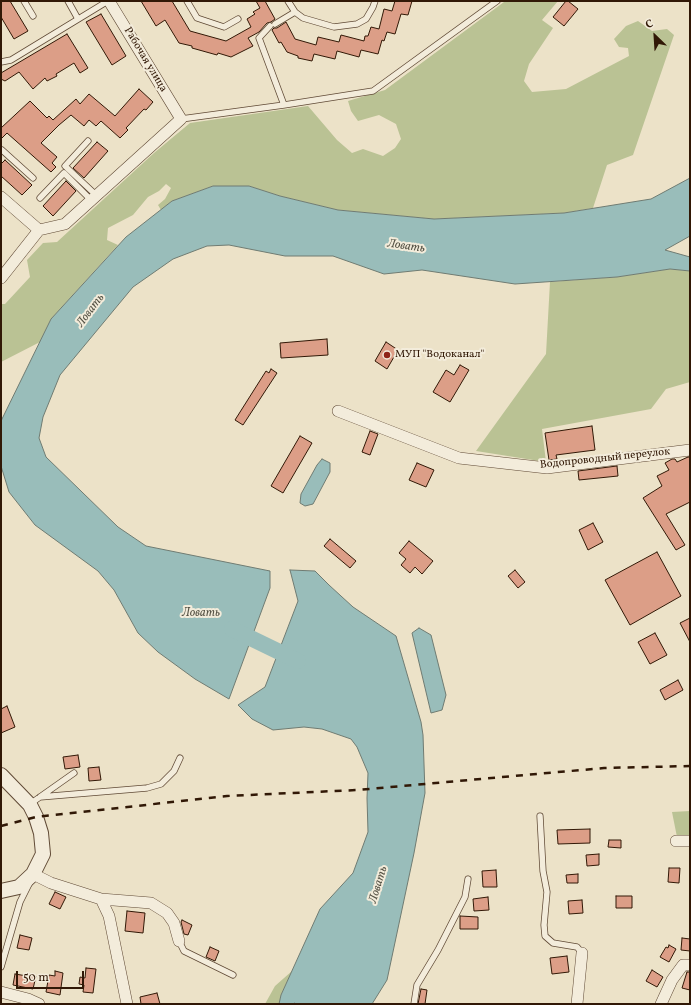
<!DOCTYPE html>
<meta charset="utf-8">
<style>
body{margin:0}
#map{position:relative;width:691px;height:1005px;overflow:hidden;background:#ece2c8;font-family:Vollkorn,serif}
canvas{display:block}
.frame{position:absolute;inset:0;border:2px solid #311806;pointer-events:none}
.north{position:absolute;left:635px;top:16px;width:40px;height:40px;-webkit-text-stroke:3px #f3ecdb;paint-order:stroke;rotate:335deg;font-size:11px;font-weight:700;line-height:16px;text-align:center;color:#311806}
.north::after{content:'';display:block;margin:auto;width:14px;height:18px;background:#311806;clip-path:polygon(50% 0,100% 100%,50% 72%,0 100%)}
.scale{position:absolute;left:16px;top:971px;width:68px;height:18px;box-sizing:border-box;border:2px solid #311806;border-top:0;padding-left:5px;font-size:12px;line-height:14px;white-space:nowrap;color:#311806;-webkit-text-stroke:3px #f3ecdb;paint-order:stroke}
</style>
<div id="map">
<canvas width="691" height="1005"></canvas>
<div class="frame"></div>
<div class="north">С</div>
<div class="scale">50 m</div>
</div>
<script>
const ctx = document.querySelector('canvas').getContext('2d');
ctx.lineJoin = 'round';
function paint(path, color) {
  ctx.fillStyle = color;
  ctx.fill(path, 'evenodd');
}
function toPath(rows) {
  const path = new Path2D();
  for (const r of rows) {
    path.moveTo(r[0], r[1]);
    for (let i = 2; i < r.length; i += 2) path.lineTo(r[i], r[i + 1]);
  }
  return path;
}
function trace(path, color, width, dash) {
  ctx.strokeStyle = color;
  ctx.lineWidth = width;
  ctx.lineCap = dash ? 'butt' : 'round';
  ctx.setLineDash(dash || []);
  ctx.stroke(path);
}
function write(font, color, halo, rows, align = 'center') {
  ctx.font = font + ' Vollkorn,serif';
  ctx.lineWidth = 4;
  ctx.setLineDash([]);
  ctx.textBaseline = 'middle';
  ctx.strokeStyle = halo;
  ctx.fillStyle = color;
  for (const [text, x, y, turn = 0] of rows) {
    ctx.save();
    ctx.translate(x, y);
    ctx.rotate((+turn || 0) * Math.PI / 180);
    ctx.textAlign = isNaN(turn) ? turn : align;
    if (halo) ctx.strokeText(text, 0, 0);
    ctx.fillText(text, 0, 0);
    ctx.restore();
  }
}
const green = toPath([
 [504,1,558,1,542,20,553,28,529,64,524,81,532,92,566,89,629,56,628,48,619,47,614,39,626,26,638,21,652,31,667,29,674,35,633,155,607,165,593,208,564,213,433,219,338,210,280,196,249,186,213,186,172,201,161,210,158,205,165,199,171,188,166,184,159,191,148,197,133,215,108,228,107,240,118,245,51,319,40,342,1,362,1,304,5,304,30,277,27,260,43,243,57,242,154,153,190,123,308,106,337,140,352,153,363,149,383,156,395,148,401,139,396,124,379,115,358,121,351,111,348,101,385,90,504,2],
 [670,269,690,271,690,382,666,389,651,409,542,429,546,462,476,451,546,354,550,282,617,277],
 [690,811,690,837,677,837,672,812],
 [292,971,281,995,279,1004,265,1004,275,986]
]);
const water = toPath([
 [690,178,690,236,665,250,690,257,690,271,670,269,617,277,515,284,422,270,384,274,333,256,285,256,229,245,207,246,173,259,133,287,60,375,43,417,39,438,46,457,118,527,146,546,270,571,270,588,229,699,195,679,158,652,138,633,114,590,98,571,35,525,9,492,1,466,1,421,51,319,126,237,172,201,213,186,249,186,280,196,338,210,434,219,564,213,651,199,690,178],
 [322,459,330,463,330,472,313,504,305,506,300,503,301,494,317,465,322,459],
 [290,570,315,571,329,585,353,607,396,636,421,722,423,735,425,793,414,853,387,980,372,1004,297,1004,294,1003,294,1004,279,1004,281,995,320,909,353,873,368,832,367,798,368,773,357,747,351,739,322,729,304,727,273,730,252,719,238,705,265,687,298,601,290,570],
 [419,628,431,635,446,695,442,710,431,713,412,633,419,628]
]);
const river = toPath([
 [232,629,298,661]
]);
const building = toPath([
 [1,1,10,1,28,31,14,39,1,17,1,1],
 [141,1,172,1,190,31,226,41,251,27,247,19,255,14,253,12,260,8,256,1,265,1,275,19,271,22,267,23,259,32,248,38,253,46,231,57,218,53,217,55,192,48,192,46,179,43,165,20,156,26,141,1],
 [395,1,412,1,408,15,401,14,395,34,387,32,384,41,382,40,378,54,361,50,359,57,337,51,335,59,314,54,312,61,298,58,298,56,287,52,281,42,279,43,272,30,274,28,277,28,286,22,295,39,316,45,318,37,339,42,341,35,364,41,365,36,368,36,371,27,379,29,384,9,392,11,395,1],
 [566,1,568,1,578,9,564,26,553,17,566,1],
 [101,14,126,56,112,65,86,22,101,14],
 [67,34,88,68,80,73,74,63,56,74,57,76,47,81,45,78,33,89,19,72,5,81,1,79,1,73,67,34],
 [139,89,153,102,146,110,144,109,126,128,128,130,120,138,101,121,96,126,89,120,84,126,71,115,59,125,41,143,57,157,52,163,56,167,51,172,7,133,1,139,1,128,30,101,47,118,49,116,53,120,76,99,80,104,89,94,115,116,139,89],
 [97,142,108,151,84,178,73,168,97,142],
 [5,160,32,185,22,195,1,176,1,164,5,160],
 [66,181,76,191,53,216,43,206,66,181],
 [327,339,328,355,281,358,280,343,327,339],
 [386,342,398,350,387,369,375,361,386,342],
 [460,365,469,370,450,402,433,392,446,370,454,375,460,365],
 [271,369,277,373,243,425,235,420,266,371,269,373,271,369],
 [592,426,595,450,556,455,557,459,549,460,545,433,592,426],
 [370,431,378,434,370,455,362,452,370,431],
 [300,436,312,443,283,493,271,486,300,436],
 [688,457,690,457,690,502,666,514,685,545,676,550,643,498,662,486,657,476,669,470,665,463,672,459,675,459,677,462,688,457],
 [417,463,434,470,426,487,409,480,417,463],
 [617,466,618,476,579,480,578,471,617,466],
 [593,523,603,542,588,550,579,530,593,523],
 [330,539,356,561,350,568,324,546,330,539],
 [409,541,433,561,422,574,415,567,410,573,401,565,406,559,399,553,409,541],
 [657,552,681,596,630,625,605,580,657,552],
 [515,570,525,582,518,588,508,576,515,570],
 [690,618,690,642,680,623,690,618],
 [655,633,667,655,650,664,638,642,655,633],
 [678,680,683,690,665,700,660,690,678,680],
 [7,706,15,727,1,733,1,709,7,706],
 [78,755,80,767,65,769,63,757,78,755],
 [99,767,101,780,89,781,88,768,99,767],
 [590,829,590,843,558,844,557,830,590,829],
 [609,840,621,840,621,848,608,847,609,840],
 [599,854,599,865,587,866,586,855,599,854],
 [669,868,680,868,679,883,668,882,669,868],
 [496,870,497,887,483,887,482,871,496,870],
 [578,874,578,883,567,883,566,875,578,874],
 [55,892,66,897,60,909,49,904,55,892],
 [616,896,632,896,632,908,616,908,616,896],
 [488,897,489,910,474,911,473,899,488,897],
 [582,900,583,913,569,914,568,901,582,900],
 [127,911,145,913,143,933,125,931,127,911],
 [460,916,478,917,478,929,460,929,460,916],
 [182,920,192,925,188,935,184,934,181,922,182,920],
 [20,935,32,938,29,950,17,948,20,935],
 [682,938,690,939,690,951,681,950,682,938],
 [669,945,676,949,669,962,660,957,666,947,668,948,669,945],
 [210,947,219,951,215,961,206,957,210,947],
 [567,956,569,972,552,974,550,958,567,956],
 [86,968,96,969,93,993,83,992,84,985,79,984,80,977,85,978,86,968],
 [652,970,663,977,657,987,646,981,652,970],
 [55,971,63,973,60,995,46,992,49,975,55,976,55,971],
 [687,972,690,972,690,990,682,988,687,972],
 [15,974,27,976,28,974,36,976,33,989,13,985,15,974],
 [421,989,427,990,425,1004,418,1004,421,989],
 [157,993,160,1004,141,1004,140,997,157,993]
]);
const service = toPath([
 [24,1,33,16],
 [68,1,78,19],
 [187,1,197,18,224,27,238,19],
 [288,1,295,12,303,18,334,27,357,24,366,19,373,7,375,1],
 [275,24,295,12],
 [270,26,259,38,284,105],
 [1,62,11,60,108,1],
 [181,119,284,105,373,91,497,1],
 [88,141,65,166,96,195],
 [1,151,2,150,33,178],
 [40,198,64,173,91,200],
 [40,797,147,788,161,784,174,771,180,758],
 [30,804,74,773],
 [540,816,543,871,547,892,544,925,545,936,553,943,577,947,582,953],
 [179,941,184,951,233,975],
 [1,967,20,902,29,884],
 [414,1004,417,985,438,950,465,897,468,879]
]);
const minor = toPath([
 [1,197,39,230],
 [1,278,39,230,65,224,181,119,109,1],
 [338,411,459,458,547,468,690,450],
 [676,841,690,841],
 [33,874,51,883,101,899,151,903,167,913,174,923,179,941],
 [101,899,109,916,127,1004],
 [1,992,28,999,39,1004],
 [577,1004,582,953],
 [661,1004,672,980,683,965,690,965]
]);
const tertiary = toPath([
 [1,775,30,805,36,817,41,833,43,854,33,874,19,887,1,891]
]);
const rail = toPath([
 [1,826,36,817,227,796,357,790,604,768,690,766]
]);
const markers = [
 [387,355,4,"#8f2418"]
];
const streetNames = [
 ["Рабочая улица",145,60,59],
 ["Водопроводный переулок",605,459,-6]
];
const poiNames = [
 ["МУП \"Водоканал\"",395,355]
];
const waterNames = [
 ["Ловать",406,247,8],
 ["Ловать",91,311,-53],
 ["Ловать",201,614],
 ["Ловать",379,885,-73]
];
paint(green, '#bac294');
paint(water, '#99bdba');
trace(water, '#6f7b72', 1);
trace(river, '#99bdba', 16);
paint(building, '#dc9e87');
trace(building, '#311806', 1);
trace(service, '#604a36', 7);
trace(minor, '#604a36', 12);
trace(tertiary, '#604a36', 16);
trace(service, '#f3ecdb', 5.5);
trace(minor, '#f3ecdb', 11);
trace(tertiary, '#f3ecdb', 14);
trace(rail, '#311806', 2.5, [7, 7]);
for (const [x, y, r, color] of markers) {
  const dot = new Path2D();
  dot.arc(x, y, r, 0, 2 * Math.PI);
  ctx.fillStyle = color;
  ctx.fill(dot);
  trace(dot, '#f3ecdb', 1.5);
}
write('11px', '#311806', '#f3ecdb', streetNames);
write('11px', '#311806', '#f3ecdb', poiNames, 'left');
write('italic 12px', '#555245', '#f3ecdb', waterNames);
</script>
